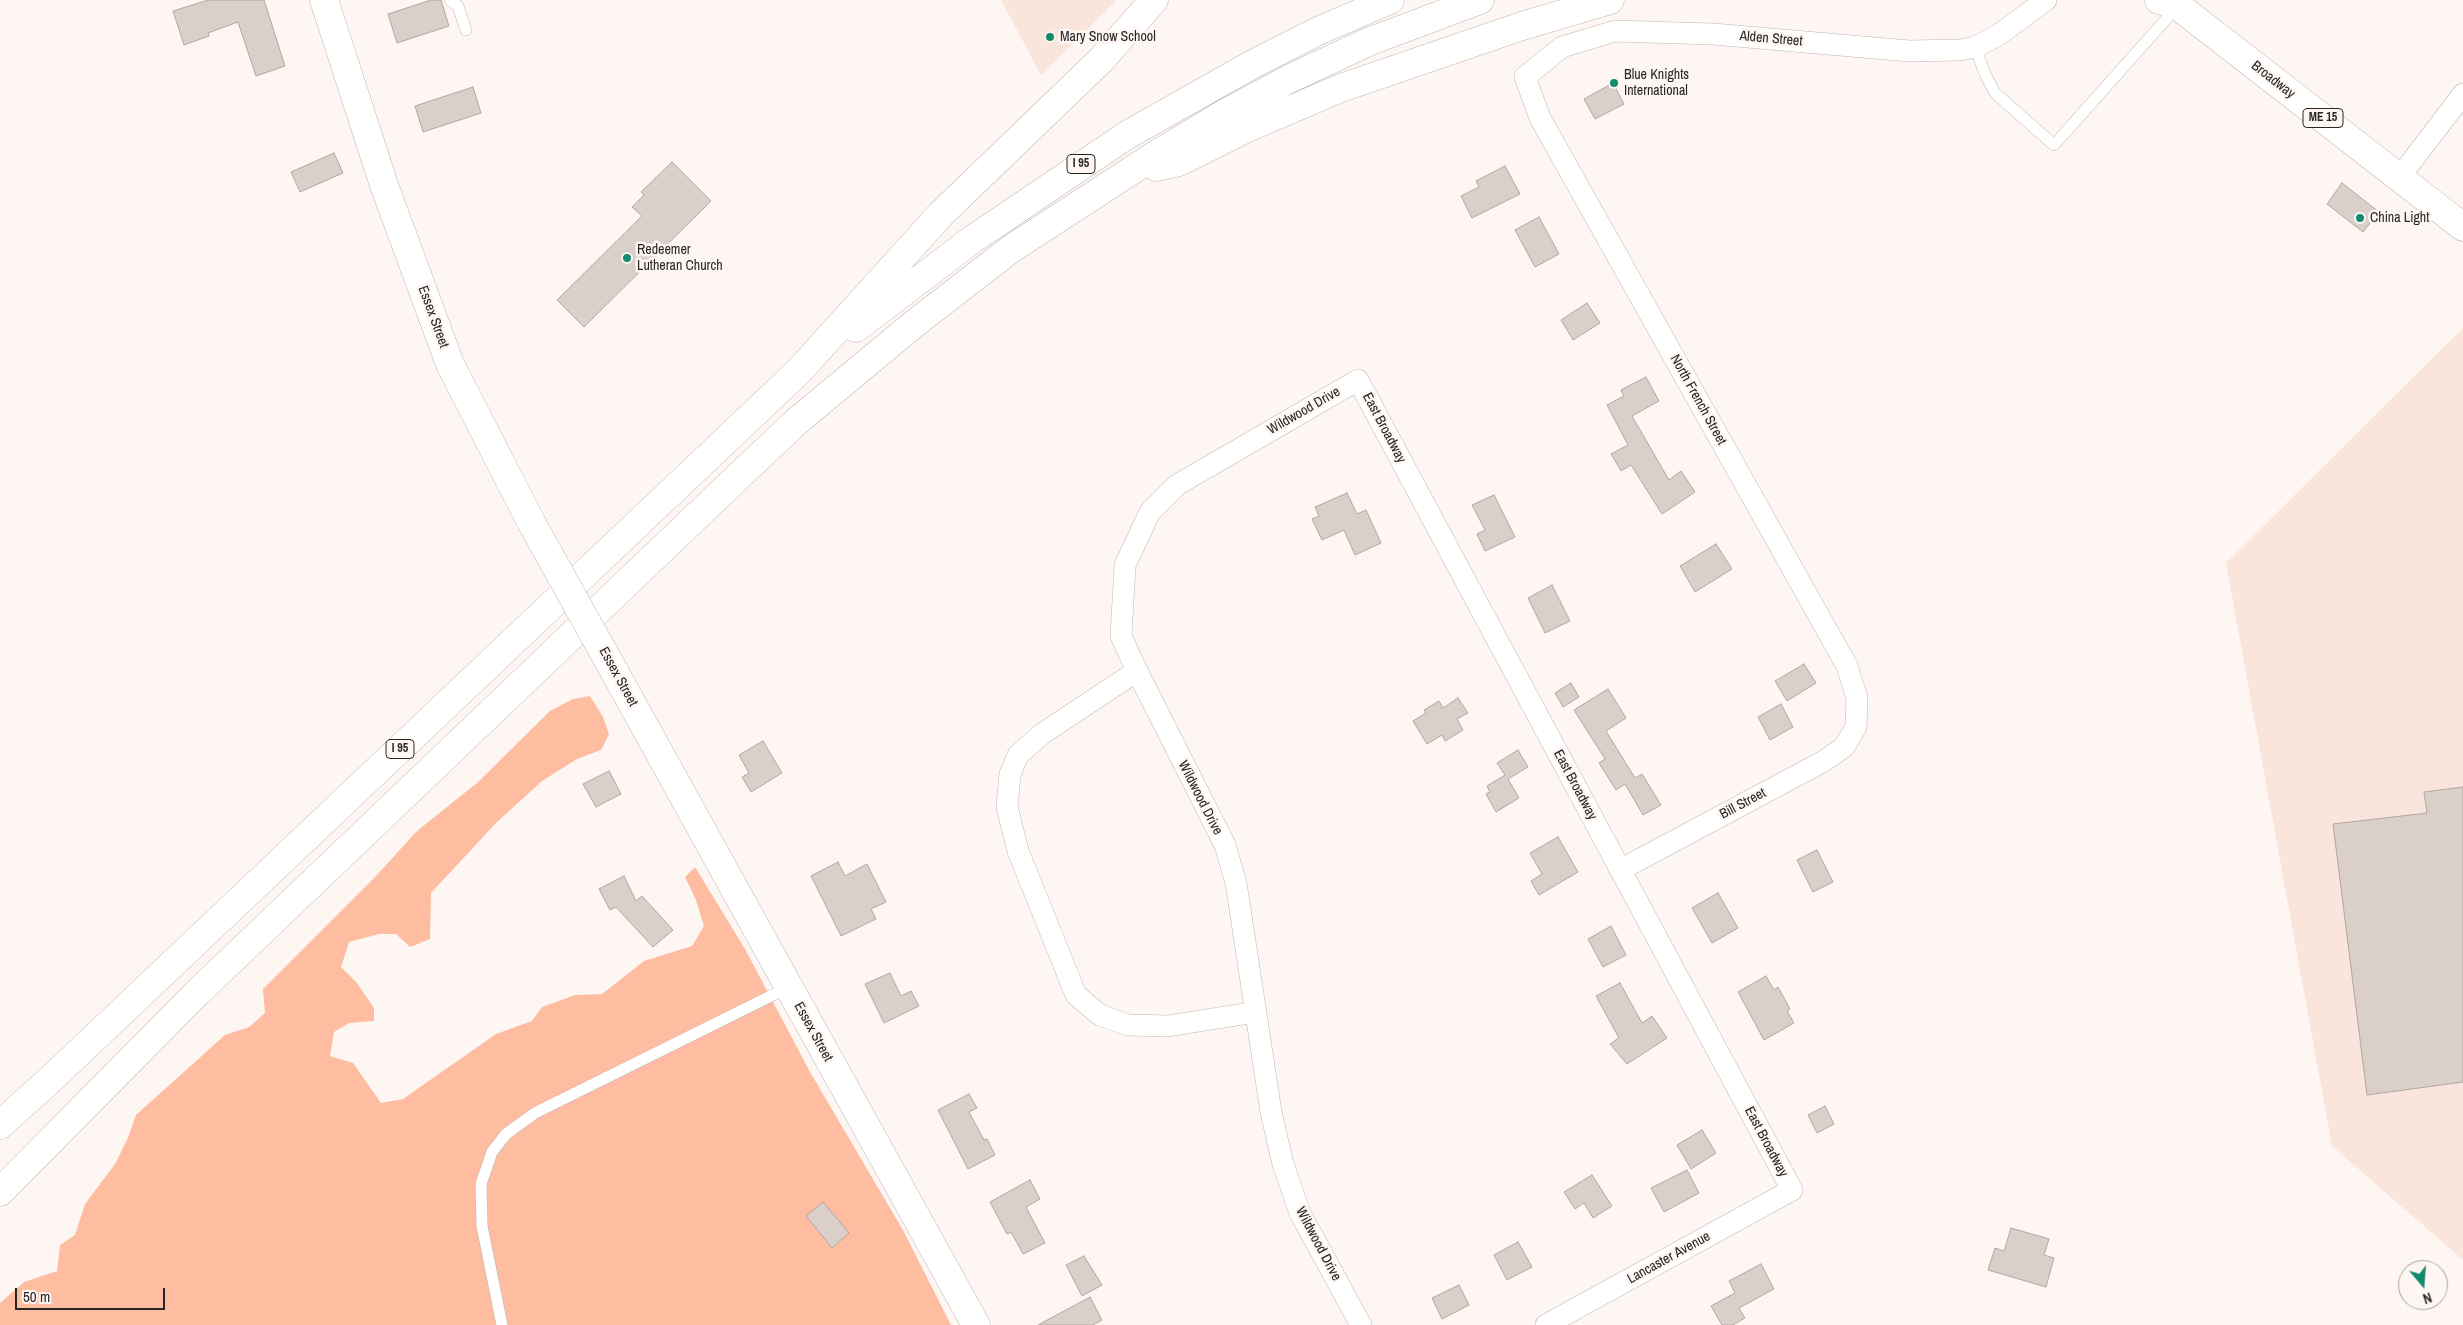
<!DOCTYPE html>
<style>
body{margin:0}
#map{position:relative;width:2463px;height:1325px;overflow:hidden;background:#fdf6f2;font-family:"Archivo Narrow",sans-serif}
canvas{display:block}
.north{position:absolute;left:2398px;top:1260px;width:50px;height:50px;box-sizing:border-box;background:#fdf6f2;border:1px solid #a8a29f;border-radius:50%;rotate:162deg;font-size:14px;font-weight:700;line-height:20px;text-align:center;color:#292523}
.north::after{content:'';display:block;margin:auto;width:18px;height:22px;background:#138a6d;clip-path:polygon(50% 0,100% 100%,50% 72%,0 100%)}
.scale{position:absolute;left:15px;top:1288px;width:150px;height:22px;box-sizing:border-box;border:2px solid #292523;border-top:0;padding-left:6px;font-size:15px;line-height:18px;white-space:nowrap;color:#292523;-webkit-text-stroke:4px #fdf6f2;paint-order:stroke}
</style>
<div id="map">
<canvas width="2463" height="1325"></canvas>
<div class="north">N</div>
<div class="scale">50 m</div>
</div>
<script>
const ctx = document.querySelector('canvas').getContext('2d');
ctx.lineJoin = 'round';
function paint(path, color) {
  ctx.fillStyle = color;
  ctx.fill(path, 'evenodd');
}
function toPath(rows) {
  const path = new Path2D();
  for (const r of rows) {
    path.moveTo(r[0], r[1]);
    for (let i = 2; i < r.length; i += 2) path.lineTo(r[i], r[i + 1]);
  }
  return path;
}
function trace(path, color, width, dash) {
  ctx.strokeStyle = color;
  ctx.lineWidth = width;
  ctx.lineCap = dash ? 'butt' : 'round';
  ctx.setLineDash(dash || []);
  ctx.stroke(path);
}
function write(font, color, halo, rows, align = 'center') {
  ctx.font = font + ' "Archivo Narrow",sans-serif';
  ctx.lineWidth = 5;
  ctx.setLineDash([]);
  ctx.textBaseline = 'middle';
  ctx.strokeStyle = halo;
  ctx.fillStyle = color;
  for (const [text, x, y, turn = 0] of rows) {
    ctx.save();
    ctx.translate(x, y);
    ctx.rotate((+turn || 0) * Math.PI / 180);
    ctx.textAlign = isNaN(turn) ? turn : align;
    if (halo) ctx.strokeText(text, 0, 0);
    ctx.fillText(text, 0, 0);
    ctx.restore();
  }
}
const built = toPath([
 [1001,0,1117,0,1041,75],
 [2463,328,2463,1260,2332,1146,2226,563]
]);
const green = toPath([
 [590,696,603,717,609,734,601,750,577,759,542,781,496,823,431,893,430,939,410,947,396,934,379,934,349,942,341,967,357,983,374,1008,374,1021,349,1023,334,1032,330,1056,353,1063,381,1103,403,1099,496,1034,532,1021,542,1007,575,995,602,994,644,961,692,946,704,926,696,900,685,877,695,867,745,949,810,1072,904,1232,951,1325,0,1325,0,1303,24,1282,57,1271,60,1245,75,1235,85,1204,115,1164,127,1140,136,1115,225,1035,249,1027,265,1013,263,989,376,876,417,831,477,783,550,711,573,699]
]);
const building = toPath([
 [208,0,264,0,285,66,256,76,238,22,208,33,209,36,184,45,173,11,208,0],
 [431,0,441,0,449,26,397,43,388,14,431,0],
 [1613,83,1624,104,1595,119,1584,99,1613,83],
 [473,87,481,113,423,132,415,106,473,87],
 [334,153,343,173,300,192,291,172,334,153],
 [672,162,711,201,584,327,557,300,642,216,632,207,644,195,641,192,672,162],
 [1505,166,1520,194,1472,218,1461,196,1479,187,1476,181,1505,166],
 [2342,183,2379,212,2363,232,2327,204,2342,183],
 [1539,217,1559,254,1535,267,1515,230,1539,217],
 [1587,303,1600,323,1573,340,1561,320,1587,303],
 [1646,377,1659,401,1632,416,1669,480,1681,471,1695,492,1662,514,1631,465,1621,471,1611,454,1628,445,1607,405,1624,396,1621,390,1646,377],
 [1347,493,1357,514,1366,510,1381,543,1355,555,1344,530,1322,540,1312,519,1319,516,1315,507,1347,493],
 [1494,495,1515,537,1485,551,1477,534,1485,530,1472,505,1494,495],
 [1716,544,1732,569,1695,592,1680,566,1716,544],
 [1552,585,1570,621,1545,633,1528,598,1552,585],
 [1804,664,1816,683,1787,701,1775,681,1804,664],
 [1571,683,1579,697,1563,707,1555,693,1571,683],
 [1608,689,1626,718,1606,731,1635,778,1642,774,1661,805,1643,815,1625,784,1616,790,1599,763,1605,759,1574,710,1608,689],
 [1458,698,1468,713,1457,719,1463,730,1445,741,1442,735,1427,744,1413,721,1426,713,1424,710,1439,701,1443,708,1458,698],
 [1781,704,1793,727,1770,740,1758,717,1781,704],
 [763,741,782,773,751,792,742,777,749,773,739,755,763,741],
 [1518,750,1528,767,1508,779,1519,798,1496,812,1486,794,1490,792,1487,786,1505,775,1497,763,1518,750],
 [609,771,621,794,596,807,583,784,609,771],
 [2463,787,2463,1082,2367,1095,2333,824,2427,813,2424,792,2463,787],
 [1558,837,1578,872,1539,895,1531,881,1542,874,1530,853,1558,837],
 [1817,850,1833,882,1813,892,1797,860,1817,850],
 [838,862,845,876,867,864,886,902,871,909,876,919,841,936,811,876,838,862],
 [624,876,636,901,642,896,673,930,653,947,616,907,610,910,599,889,624,876],
 [1718,893,1738,928,1712,943,1692,908,1718,893],
 [1611,926,1626,955,1603,967,1588,939,1611,926],
 [890,973,901,996,911,991,919,1006,884,1023,865,984,890,973],
 [1766,976,1774,990,1778,987,1790,1009,1787,1011,1794,1023,1764,1040,1738,992,1766,976],
 [1620,983,1642,1023,1652,1016,1667,1038,1627,1064,1610,1044,1619,1038,1596,996,1620,983],
 [969,1094,977,1108,969,1112,984,1140,987,1139,995,1155,968,1169,938,1110,969,1094],
 [1825,1106,1834,1124,1817,1133,1808,1115,1825,1106],
 [1702,1130,1716,1153,1691,1169,1677,1145,1702,1130],
 [1687,1170,1699,1193,1664,1212,1651,1188,1687,1170],
 [1592,1175,1612,1206,1593,1218,1584,1203,1575,1209,1564,1192,1592,1175],
 [1030,1180,1040,1199,1026,1207,1045,1243,1023,1254,1011,1232,1007,1234,990,1202,1030,1180],
 [823,1202,849,1233,832,1248,806,1216,823,1202],
 [2011,1228,2049,1239,2044,1255,2054,1258,2046,1287,1988,1270,1995,1248,2004,1251,2011,1228],
 [1518,1242,1532,1267,1507,1280,1494,1255,1518,1242],
 [1084,1256,1102,1285,1082,1296,1066,1265,1084,1256],
 [1761,1264,1774,1289,1739,1308,1745,1318,1733,1325,1722,1325,1711,1306,1735,1293,1729,1281,1761,1264],
 [1459,1285,1469,1305,1442,1319,1432,1298,1459,1285],
 [1090,1297,1102,1320,1093,1325,1038,1325,1090,1297]
]);
const lane = toPath([
 [450,0,458,6,466,30],
 [1975,47,1985,74,1995,93,2054,145,2177,7],
 [502,1325,482,1226,481,1184,492,1152,506,1134,535,1113,789,987]
]);
const street = toPath([
 [2399,178,2463,94],
 [1137,671,1042,734,1018,755,1010,774,1007,807,1018,851,1076,995,1100,1015,1128,1025,1168,1026,1256,1012],
 [1620,870,1824,761,1844,747,1856,727,1857,698,1847,666,1540,118,1525,77,1562,47,1615,31,1713,34,1909,51,1960,50,1975,47,1997,36,2046,0],
 [1361,1325,1300,1213,1283,1164,1271,1112,1236,883,1225,845,1137,671,1121,636,1125,565,1150,512,1177,485,1358,380,1792,1190,1546,1325]
]);
const secondary = toPath([
 [324,0,384,185,450,364,531,522],
 [614,671,976,1325]
]);
const primary = toPath([
 [2159,0,2178,6,2463,227]
]);
const highway = toPath([
 [1156,167,1179,162,1243,130,1341,88,1522,26,1610,0],
 [856,328,973,239,1127,135,1253,64,1318,31,1390,0],
 [0,1125,53,1077,799,371,941,214,1101,60,1154,0],
 [0,1192,197,993,742,473,796,422,914,324,1011,249,1157,154,1227,112,1289,79,1368,42,1480,0]
]);
const secondaryBridge = toPath([
 [531,522,614,671]
]);
const markers = [
 [1050,37,5,"#138a6d"],
 [1614,83,5,"#138a6d"],
 [2360,218,5,"#138a6d"],
 [627,258,5,"#138a6d"]
];
const shields = [
 [2323,118,40],
 [1081,164,28],
 [400,749,28]
];
const shieldNames = [
 ["ME 15",2323,118],
 ["I 95",1081,164],
 ["I 95",400,749]
];
const poiNames = [
 ["Mary Snow School",1060,37],
 ["Blue Knights",1624,75],
 ["International",1624,91],
 ["China Light",2370,218],
 ["Redeemer",637,250],
 ["Lutheran Church",637,266]
];
const streetNames = [
 ["Alden Street",1771,39,5],
 ["Broadway",2273,80,38],
 ["Essex Street",433,317,70],
 ["North French Street",1698,400,61],
 ["Wildwood Drive",1304,411,-30],
 ["East Broadway",1384,428,62],
 ["Essex Street",618,677,61],
 ["East Broadway",1575,785,62],
 ["Wildwood Drive",1200,798,63],
 ["Bill Street",1743,804,-28],
 ["Essex Street",813,1032,61],
 ["East Broadway",1766,1142,62],
 ["Wildwood Drive",1318,1244,62],
 ["Lancaster Avenue",1669,1258,-29]
];
paint(built, '#fae5dd');
paint(green, '#febda1');
paint(building, '#dbcfca');
trace(building, '#b2a6a2', 1);
trace(lane, '#c2b6b1', 12);
trace(street, '#c2b6b1', 22);
trace(secondary, '#c2b6b1', 29);
trace(primary, '#c2b6b1', 29);
trace(highway, '#c2b6b1', 29);
trace(lane, '#fff', 11);
trace(street, '#fff', 21);
trace(secondary, '#fff', 28);
trace(primary, '#fff', 28);
trace(highway, '#fff', 28);
trace(secondaryBridge, '#c2b6b1', 29, []);
trace(secondaryBridge, '#fff', 28);
for (const [x, y, r, color] of markers) {
  const dot = new Path2D();
  dot.arc(x, y, r, 0, 2 * Math.PI);
  ctx.fillStyle = color;
  ctx.fill(dot);
  trace(dot, '#fdf6f2', 2);
}
for (const [x, y, w] of shields) {
  const box = new Path2D();
  box.roundRect(x - w / 2, y - 9.5, w, 19, 4);
  ctx.fillStyle = '#fdf6f2';
  ctx.fill(box);
  trace(box, '#292523', 1);
}
write('bold 12px', '#292523', null, shieldNames);
write('14px', '#292523', '#fdf6f2', poiNames, 'left');
write('14px', '#292523', '#fdf6f2', streetNames);
</script>
